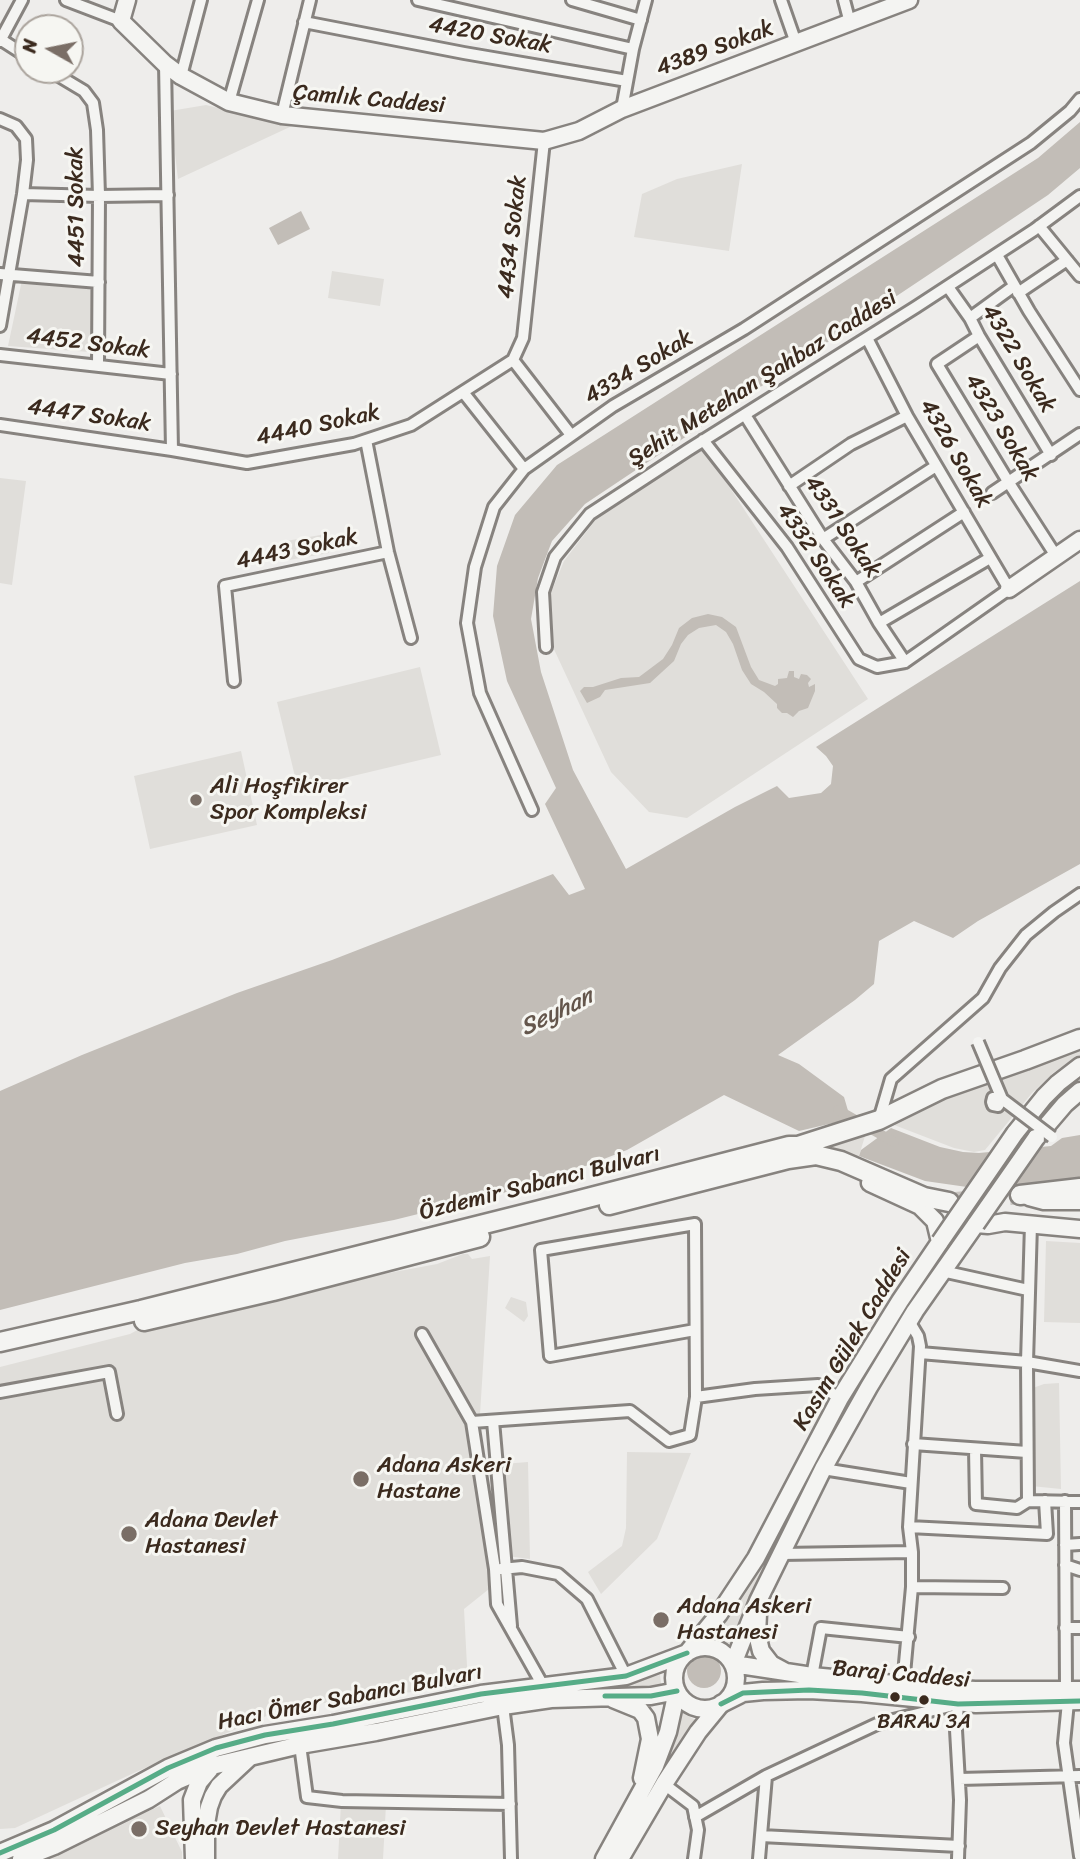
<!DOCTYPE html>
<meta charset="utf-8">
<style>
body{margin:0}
#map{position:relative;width:1080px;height:1859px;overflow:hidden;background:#eeedeb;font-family:Sriracha,sans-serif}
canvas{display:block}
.north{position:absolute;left:14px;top:14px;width:70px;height:70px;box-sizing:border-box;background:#f6f6f2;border:2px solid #aba49d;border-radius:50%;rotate:279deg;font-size:19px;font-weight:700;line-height:28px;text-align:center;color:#3b2a1e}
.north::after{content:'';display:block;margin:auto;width:24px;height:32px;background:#7a6e66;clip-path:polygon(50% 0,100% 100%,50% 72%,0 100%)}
</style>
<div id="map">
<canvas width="1080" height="1859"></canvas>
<div class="north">N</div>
</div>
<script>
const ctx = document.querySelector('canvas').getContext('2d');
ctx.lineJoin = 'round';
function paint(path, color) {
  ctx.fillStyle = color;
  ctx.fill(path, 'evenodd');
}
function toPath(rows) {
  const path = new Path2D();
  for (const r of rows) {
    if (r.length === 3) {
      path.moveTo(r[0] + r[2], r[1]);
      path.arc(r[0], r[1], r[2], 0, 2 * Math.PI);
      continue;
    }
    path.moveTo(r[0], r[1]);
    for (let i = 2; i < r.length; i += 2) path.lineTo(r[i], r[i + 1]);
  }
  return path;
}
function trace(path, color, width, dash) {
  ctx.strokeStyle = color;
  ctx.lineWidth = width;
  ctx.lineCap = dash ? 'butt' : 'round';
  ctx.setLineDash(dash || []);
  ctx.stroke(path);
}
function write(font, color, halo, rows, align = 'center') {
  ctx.font = font + ' Sriracha,sans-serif';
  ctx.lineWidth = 6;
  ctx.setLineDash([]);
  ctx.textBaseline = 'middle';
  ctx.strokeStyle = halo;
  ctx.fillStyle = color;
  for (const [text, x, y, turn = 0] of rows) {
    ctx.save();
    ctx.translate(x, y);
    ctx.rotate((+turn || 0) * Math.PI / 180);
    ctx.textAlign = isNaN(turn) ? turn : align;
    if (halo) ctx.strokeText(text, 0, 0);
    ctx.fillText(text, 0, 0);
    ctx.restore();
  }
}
const built = toPath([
 [206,105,292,126,178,179,170,111],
 [742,164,729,251,634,237,642,194,677,179],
 [332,271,384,279,380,306,328,298],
 [22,280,93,286,90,352,8,346],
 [704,448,868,699,687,818,649,812,611,772,552,645,548,600,564,561,597,518],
 [0,478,26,481,12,585,0,583],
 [326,534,329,553,289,560,286,541],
 [420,667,441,755,298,789,277,702],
 [241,751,257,825,150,849,134,776],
 [1080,1047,1080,1055,1053,1073,1032,1093,985,1150,974,1152,954,1148,889,1123,944,1098],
 [1080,1077,1080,1082,1050,1109,1029,1136,919,1291,882,1348,810,1477,747,1605,732,1646,714,1633,739,1602,767,1554,805,1475,879,1346,916,1289,1028,1131,1047,1107,1066,1088],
 [865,1136,858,1159,813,1147],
 [1046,1241,1080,1243,1080,1323,1044,1322],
 [463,1254,468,1254,472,1259,490,1256,479,1430,494,1585,464,1609,468,1685,285,1708,136,1772,15,1828,0,1829,0,1367,130,1334,156,1320,303,1289,437,1264],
 [511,1297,526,1302,528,1316,524,1322,505,1308],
 [1059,1383,1061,1489,1031,1486,1030,1389,1044,1384],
 [627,1452,691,1453,657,1539,601,1594,588,1572,622,1546,626,1528],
 [528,1462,530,1559,507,1556,503,1464],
 [660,1675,662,1690,559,1691,608,1686],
 [680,1712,696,1720,671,1759,615,1859,612,1859,668,1757,677,1732],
 [341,1803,386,1805,383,1859,338,1859],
 [160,1806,182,1852,182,1859,35,1859]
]);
const water = toPath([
 [1080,122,1080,168,1048,195,585,504,552,541,538,578,531,619,541,672,573,770,626,869,735,807,777,786,789,798,821,793,831,784,833,766,826,756,816,747,1080,581,1080,864,978,921,953,938,914,921,879,941,874,984,855,1000,778,1055,799,1064,844,1097,849,1114,846,1120,799,1131,724,1095,627,1150,539,1184,394,1220,285,1241,237,1254,185,1263,0,1310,0,1091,82,1055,237,993,332,960,553,874,569,895,585,889,545,804,556,788,507,681,493,616,497,566,515,515,557,465,1038,158],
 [301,211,310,229,278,245,269,228],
 [708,614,722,617,736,627,751,667,759,680,775,686,778,684,778,679,787,678,789,671,794,671,794,677,799,679,801,674,807,675,811,679,808,683,809,687,815,684,815,691,808,708,799,711,793,717,787,713,782,713,777,708,777,704,764,692,751,684,742,670,733,644,726,632,716,625,699,628,688,635,681,644,674,661,650,683,605,690,600,697,587,703,580,691,584,687,593,687,621,678,639,677,663,659,672,645,679,628,692,618],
 [891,1128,940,1147,963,1152,979,1153,1051,1146,1062,1138,1080,1135,1080,1178,988,1190,925,1181,859,1156,861,1150],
 [704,1671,17]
]);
const canal = toPath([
 [838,1110,894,1142]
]);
const primaryTunnel = toPath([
 [956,1201,1020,1195]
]);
const street = toPath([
 [66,0,121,21],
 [418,0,633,49],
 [572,0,641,20],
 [781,0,796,43],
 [844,0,850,23],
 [304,22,464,53,627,81],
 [0,39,28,57],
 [0,41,22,0],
 [165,64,172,450],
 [49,70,84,91,93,103,97,130,99,196,98,366],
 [181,76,201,0],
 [229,102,258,0],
 [622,109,633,49,646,0],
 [282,115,310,0],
 [0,119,16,126,26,139,27,160,23,194,0,326],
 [23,194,99,196,168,195],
 [1039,226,1080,276],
 [997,255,1029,311,1080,390],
 [0,274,99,282],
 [948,287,970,318,979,336,1051,455],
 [1018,293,1067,260],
 [970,318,1014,286],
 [979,336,937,364,1009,483,1056,556],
 [0,355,171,374],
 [513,360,571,435],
 [463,392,524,469],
 [745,415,823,539,856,582,879,623,905,662],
 [0,425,172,450,247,463,354,444,411,425,513,360,523,338,544,141],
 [366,440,388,552,411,638],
 [703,440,787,547,859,659,877,667,905,662,1009,589,907,416,867,338],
 [789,486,851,444,907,416],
 [992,493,1080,434],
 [823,539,936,466],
 [856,582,964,512],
 [879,623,990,558],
 [546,647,543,592,555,557,590,514,688,450,916,307,1034,230,1080,196],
 [234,681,225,586,388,552],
 [532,810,480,693,467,623,475,567,494,507,524,469,613,406,744,329,1031,143,1070,111,1080,99],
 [879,1120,891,1079,983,998,1000,968,1026,935,1054,912,1080,894],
 [942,1271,1028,1290],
 [695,1330,550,1356,541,1250,695,1224,696,1397],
 [422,1334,472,1422,495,1569,497,1604,546,1691],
 [920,1353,1027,1362,1080,1371],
 [0,1392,109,1372,117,1414],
 [493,1421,511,1626],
 [472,1422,630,1411,669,1441,690,1435,696,1397,755,1389,818,1385,840,1398],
 [913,1444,1027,1452],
 [975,1449,976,1504,1017,1508,1028,1501,1080,1502],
 [823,1469,911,1483],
 [1028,1501,1027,1362,1031,1224],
 [1065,1501,1066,1691],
 [909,1527,1047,1534,1045,1501],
 [1065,1545,1080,1544],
 [781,1554,912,1552],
 [1065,1565,1080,1570],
 [501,1569,522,1567,558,1574,587,1599,626,1676],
 [912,1587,1003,1588],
 [1065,1628,1080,1628],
 [812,1676,821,1628,909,1637],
 [903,1685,912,1587,912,1552,909,1527,920,1346,918,1336,909,1321],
 [1068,1702,1064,1743,1080,1856],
 [503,1706,508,1745,511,1859],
 [300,1745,307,1797,342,1801,510,1804],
 [959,1779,1080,1776],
 [664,1784,693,1806,698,1830,694,1859],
 [695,1817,766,1776,877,1724,958,1704,956,1730,960,1800,958,1859],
 [761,1836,959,1846],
 [759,1859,766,1776]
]);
const secondary = toPath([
 [127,0,121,21,165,64,181,76,229,102,282,115,544,141,579,131,622,109,909,0],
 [1009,589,1080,540],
 [1015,1133,1044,1097,1058,1083,1080,1066],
 [1036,1138,1065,1104,1080,1091],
 [1029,1197,1044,1201,1080,1201],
 [758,1614,757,1634,761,1651,771,1664,784,1671],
 [705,1678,31],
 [733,1664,758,1601,823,1469,869,1387,915,1311,976,1224,988,1225,1005,1222,1080,1229],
 [733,1664,812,1676,925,1687,975,1690,1080,1690],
 [613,1699,640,1710,646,1718,650,1739,642,1778],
 [0,1853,54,1830,168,1768,216,1748,265,1735,333,1724,481,1694,626,1676,687,1653,719,1614,756,1558,840,1398,900,1301,940,1242,935,1221,920,1206,870,1183],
 [21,1859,54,1846,149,1799,177,1781,212,1766,300,1745,376,1732,503,1706,551,1699,651,1696,677,1691],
 [194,1859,192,1800,199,1782,210,1769],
 [206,1859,206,1824,209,1807,213,1796,219,1786,249,1758],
 [604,1859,655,1766,668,1732,677,1691],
 [620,1859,664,1784,698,1732,721,1704,743,1693,763,1691,809,1690,862,1693,976,1704,1080,1701]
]);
const primary = toPath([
 [1020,1195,1080,1188],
 [609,1205,788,1159,816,1155,841,1161,924,1197,949,1202],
 [144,1321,273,1291,480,1237],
 [0,1342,141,1310,568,1203,789,1146,798,1146,879,1120,942,1089,1025,1060,1080,1039]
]);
const streetBridge = toPath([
 [978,1042,1002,1099,998,1106,993,1105,992,1102,993,1098,1000,1097,1002,1099,1052,1137]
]);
const secondaryBridge = toPath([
 [976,1224,1036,1138],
 [940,1242,1015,1133]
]);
const bus1 = toPath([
 [605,1696,651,1696,677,1691],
 [721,1704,743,1693,809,1690,862,1693,958,1704,1080,1701],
 [0,1853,54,1830,168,1768,216,1748,265,1735,333,1724,481,1694,626,1676,687,1653]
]);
const markers = [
 [196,800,7,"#7a6e66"],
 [361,1479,9,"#7a6e66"],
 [129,1534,9,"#7a6e66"],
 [661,1620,9,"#7a6e66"],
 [895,1697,6,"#3b2a1e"],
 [924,1700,6,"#3b2a1e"],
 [139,1829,9,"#7a6e66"]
];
const busNames = [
 ["BARAJ 3A",924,1723]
];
const streetNames = [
 ["4420 Sokak",490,36,10],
 ["4389 Sokak",715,49,-20],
 ["Çamlık Caddesi",369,100,5],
 ["4451 Sokak",77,207,-91],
 ["4434 Sokak",513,237,-84],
 ["4452 Sokak",88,344,7],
 ["4322 Sokak",1018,359,59],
 ["4334 Sokak",639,368,-31],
 ["Şehit Metehan Şahbaz Caddesi",763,379,-32],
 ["4447 Sokak",89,416,8],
 ["4440 Sokak",318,426,-12],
 ["4323 Sokak",1001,428,59],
 ["4326 Sokak",955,454,60],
 ["4331 Sokak",842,527,56],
 ["4443 Sokak",297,550,-12],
 ["4332 Sokak",815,556,56],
 ["Özdemir Sabancı Bulvarı",540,1184,-14],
 ["Kasım Gülek Caddesi",853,1340,-59],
 ["Baraj Caddesi",901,1675,5],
 ["Hacı Ömer Sabancı Bulvarı",350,1698,-11]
];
const poiNames = [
 ["Ali Hoşfikirer",210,787],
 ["Spor Kompleksi",210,813],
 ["Adana Askeri",377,1466],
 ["Hastane",377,1492],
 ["Adana Devlet",145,1521],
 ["Hastanesi",145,1547],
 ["Adana Askeri",677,1607],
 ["Hastanesi",677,1633],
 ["Seyhan Devlet Hastanesi",155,1829]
];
const waterNames = [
 ["Seyhan",557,1013,-26]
];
paint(built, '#e0deda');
paint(water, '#c2bdb7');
trace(canal, '#c2bdb7', 10);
trace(primaryTunnel, '#cac6c2', 18, [18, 9]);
trace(street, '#87837f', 16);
trace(secondary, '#87837f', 21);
trace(primary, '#87837f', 23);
trace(street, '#f4f4f2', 10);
trace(secondary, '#f4f4f2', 16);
trace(primary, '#f4f4f2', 18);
trace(streetBridge, '#87837f', 16, []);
trace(secondaryBridge, '#87837f', 21, []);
trace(streetBridge, '#f4f4f2', 10);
trace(secondaryBridge, '#f4f4f2', 16);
trace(bus1, '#56ac87', 5);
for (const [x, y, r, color] of markers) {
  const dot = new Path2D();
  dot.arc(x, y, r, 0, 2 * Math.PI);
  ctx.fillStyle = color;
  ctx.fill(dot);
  trace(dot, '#f6f6f2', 2.5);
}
write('21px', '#3b2a1e', '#f6f6f2', busNames);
write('23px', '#3b2a1e', '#f6f6f2', streetNames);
write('23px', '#3b2a1e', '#f6f6f2', poiNames, 'left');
write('italic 24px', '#64564c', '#f6f6f2', waterNames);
</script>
